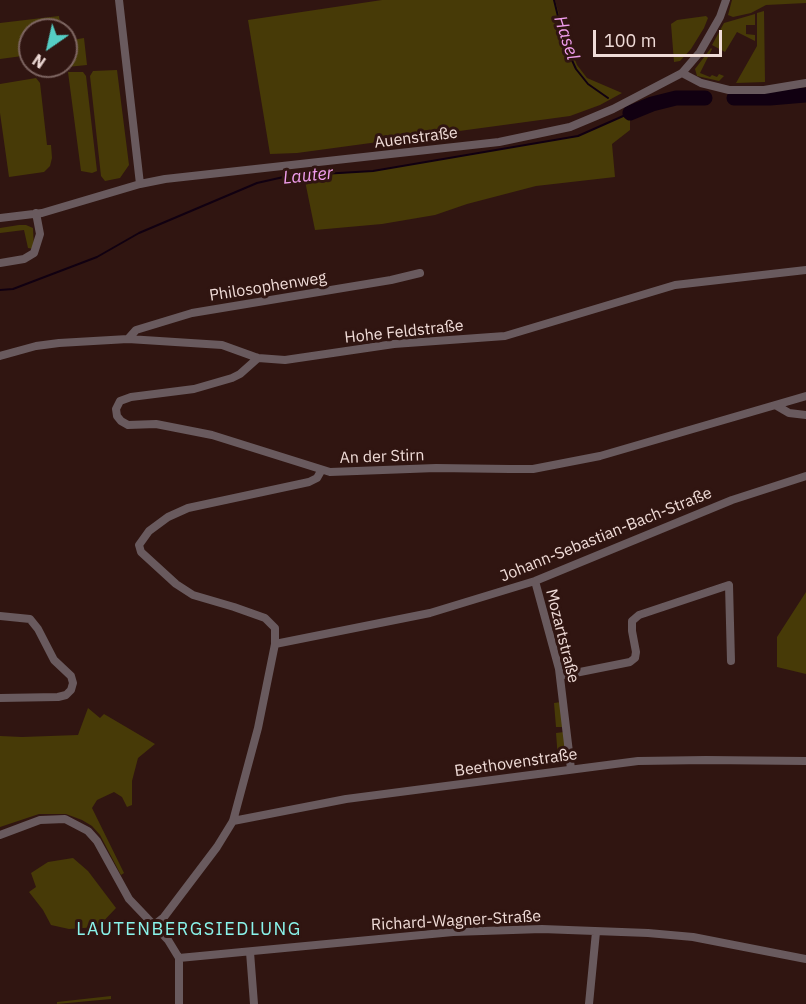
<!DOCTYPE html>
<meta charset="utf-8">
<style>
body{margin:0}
#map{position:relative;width:806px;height:1004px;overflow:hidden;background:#301511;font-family:"IBM Plex Sans",sans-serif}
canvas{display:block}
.north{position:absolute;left:18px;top:18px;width:60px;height:60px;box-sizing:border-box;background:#301511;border:2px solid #7d6561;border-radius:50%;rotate:214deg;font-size:16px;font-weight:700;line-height:24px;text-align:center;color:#f0dcd8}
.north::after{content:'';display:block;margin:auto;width:21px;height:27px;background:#55cec5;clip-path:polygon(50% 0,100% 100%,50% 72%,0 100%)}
.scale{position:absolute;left:593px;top:30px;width:129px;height:27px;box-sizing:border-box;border:3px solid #f0dcd8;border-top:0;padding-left:8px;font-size:18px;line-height:21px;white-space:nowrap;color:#f0dcd8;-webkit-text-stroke:4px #301511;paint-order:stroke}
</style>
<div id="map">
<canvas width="806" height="1004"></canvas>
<div class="north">N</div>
<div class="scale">100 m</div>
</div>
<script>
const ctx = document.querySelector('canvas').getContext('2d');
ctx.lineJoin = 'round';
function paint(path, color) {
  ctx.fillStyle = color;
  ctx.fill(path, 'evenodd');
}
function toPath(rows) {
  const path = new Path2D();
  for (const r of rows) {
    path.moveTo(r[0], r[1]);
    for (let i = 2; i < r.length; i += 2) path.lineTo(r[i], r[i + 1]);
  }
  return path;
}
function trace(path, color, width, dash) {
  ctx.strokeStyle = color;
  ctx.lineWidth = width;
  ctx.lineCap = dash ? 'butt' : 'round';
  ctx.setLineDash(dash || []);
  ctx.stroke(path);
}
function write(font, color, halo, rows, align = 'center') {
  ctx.font = font + ' "IBM Plex Sans",sans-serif';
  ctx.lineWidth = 6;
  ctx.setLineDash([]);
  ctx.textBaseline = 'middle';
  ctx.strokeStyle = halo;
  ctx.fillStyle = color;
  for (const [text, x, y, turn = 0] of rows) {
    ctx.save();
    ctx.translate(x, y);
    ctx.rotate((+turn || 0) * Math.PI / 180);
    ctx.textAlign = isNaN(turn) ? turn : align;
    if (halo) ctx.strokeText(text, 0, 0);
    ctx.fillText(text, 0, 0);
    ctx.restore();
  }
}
const green = toPath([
 [382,0,555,0,564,32,577,65,587,78,622,93,600,105,570,116,297,153,270,154,248,20],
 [732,0,806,0,806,3,766,5,751,13,733,17,728,15],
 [764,11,765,82,736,83,757,46,757,13],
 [755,14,755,25,746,25,746,34,755,35,755,41,737,32,725,52,712,45,724,23],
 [59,16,61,30,30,30,30,55,0,59,0,23],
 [706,16,708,18,704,28,691,49,680,61,674,62,671,24,677,20],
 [84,38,87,65,67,67,66,41],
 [711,48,712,49,700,73,710,77,712,75,717,77,719,74,724,76,719,81,697,76,695,69],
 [117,70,129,165,120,178,105,181,101,176,90,76,93,71],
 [68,72,83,72,86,76,97,171,92,173,81,171],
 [36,78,40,83,47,145,51,145,52,158,50,166,44,172,9,177,0,113,0,84],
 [630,113,630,130,612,144,615,177,536,186,467,204,435,215,382,224,315,230,304,176,373,171,578,136],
 [19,225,26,225,33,228,34,249,28,248,24,230,0,233,0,228],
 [806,592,806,674,777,667,777,637],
 [561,702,563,727,556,727,554,703],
 [88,708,100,718,104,714,155,744,138,758,132,781,132,805,127,807,122,797,114,792,97,800,92,808,124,873,121,875,100,835,92,826,82,820,66,814,39,814,0,827,0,736,22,737,78,735],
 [564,732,566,758,558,759,556,733],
 [73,858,88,871,116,908,98,927,69,929,51,925,43,910,29,892,36,887,31,873,48,862],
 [111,996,111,999,57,1004,57,1002]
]);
const stream = toPath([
 [554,0,565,45,576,69,588,84,608,98],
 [0,290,13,289,97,257,139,233,257,183,288,176,373,171,578,136,630,113]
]);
const river = toPath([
 [734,98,770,98,806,95],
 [630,113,652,104,676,98,705,98]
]);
const street = toPath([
 [119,0,140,184],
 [682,73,701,83,729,90,764,90,806,83],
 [0,218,42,213,140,184,165,179,499,142,570,127,613,109,682,73,700,52,720,17,726,0],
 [0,263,24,259,34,253,40,234,36,213],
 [128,339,136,330,192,313,391,280,420,273],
 [0,356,36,346,59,343,128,339,222,345,258,358,285,360,394,344,505,336,675,285,806,270],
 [258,358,240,374,232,378,194,389,131,397,120,401,116,409,117,416,121,421,128,425,156,424,212,435,330,472,436,468,510,469,533,469,600,456,806,396],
 [777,406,789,413,806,415],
 [535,581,559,669,571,769],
 [0,616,30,619,38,629,54,660,71,676,73,683,71,690,66,695,58,697,0,698],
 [275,644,430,613,535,581,732,500,806,476],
 [560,676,630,662,635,658,636,652,632,631,632,621,639,615,729,585,731,661],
 [233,821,346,799,638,761,706,760,806,761],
 [0,835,40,820,65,819,88,831,97,841,129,899,168,940,179,958,179,1004],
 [154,925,164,917,217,847,233,821,258,728,275,644,275,628,265,618,234,607,193,595,176,584,141,552,139,545,149,531,168,517,188,508,309,482,317,478,321,471],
 [250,952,254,1004],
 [179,958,453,932,542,929,648,933,693,937,806,959],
 [589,1004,596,932]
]);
const streetNames = [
 ["Auenstraße",416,138,-7],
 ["Philosophenweg",268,287,-9],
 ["Hohe Feldstraße",404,332,-6],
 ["An der Stirn",382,457,-2],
 ["Johann-Sebastian-Bach-Straße",606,535,-22],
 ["Mozartstraße",562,636,76],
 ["Beethovenstraße",516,763,-8],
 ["Richard-Wagner-Straße",456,921,-3]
];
const waterNames = [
 ["Hasel",566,38,72],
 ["Lauter",308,176,-6]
];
const neighbourhoodNames = [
 ["LAUTENBERGSIEDLUNG",189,930]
];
paint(green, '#473a07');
trace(stream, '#101', 2);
trace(river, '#101', 15);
trace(street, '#695a5e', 8);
write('16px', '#f0dcd8', '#301511', streetNames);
write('italic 18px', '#f09dec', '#301511', waterNames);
ctx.letterSpacing = '1.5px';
write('18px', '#8af4eb', '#301511', neighbourhoodNames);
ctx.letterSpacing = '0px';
</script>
